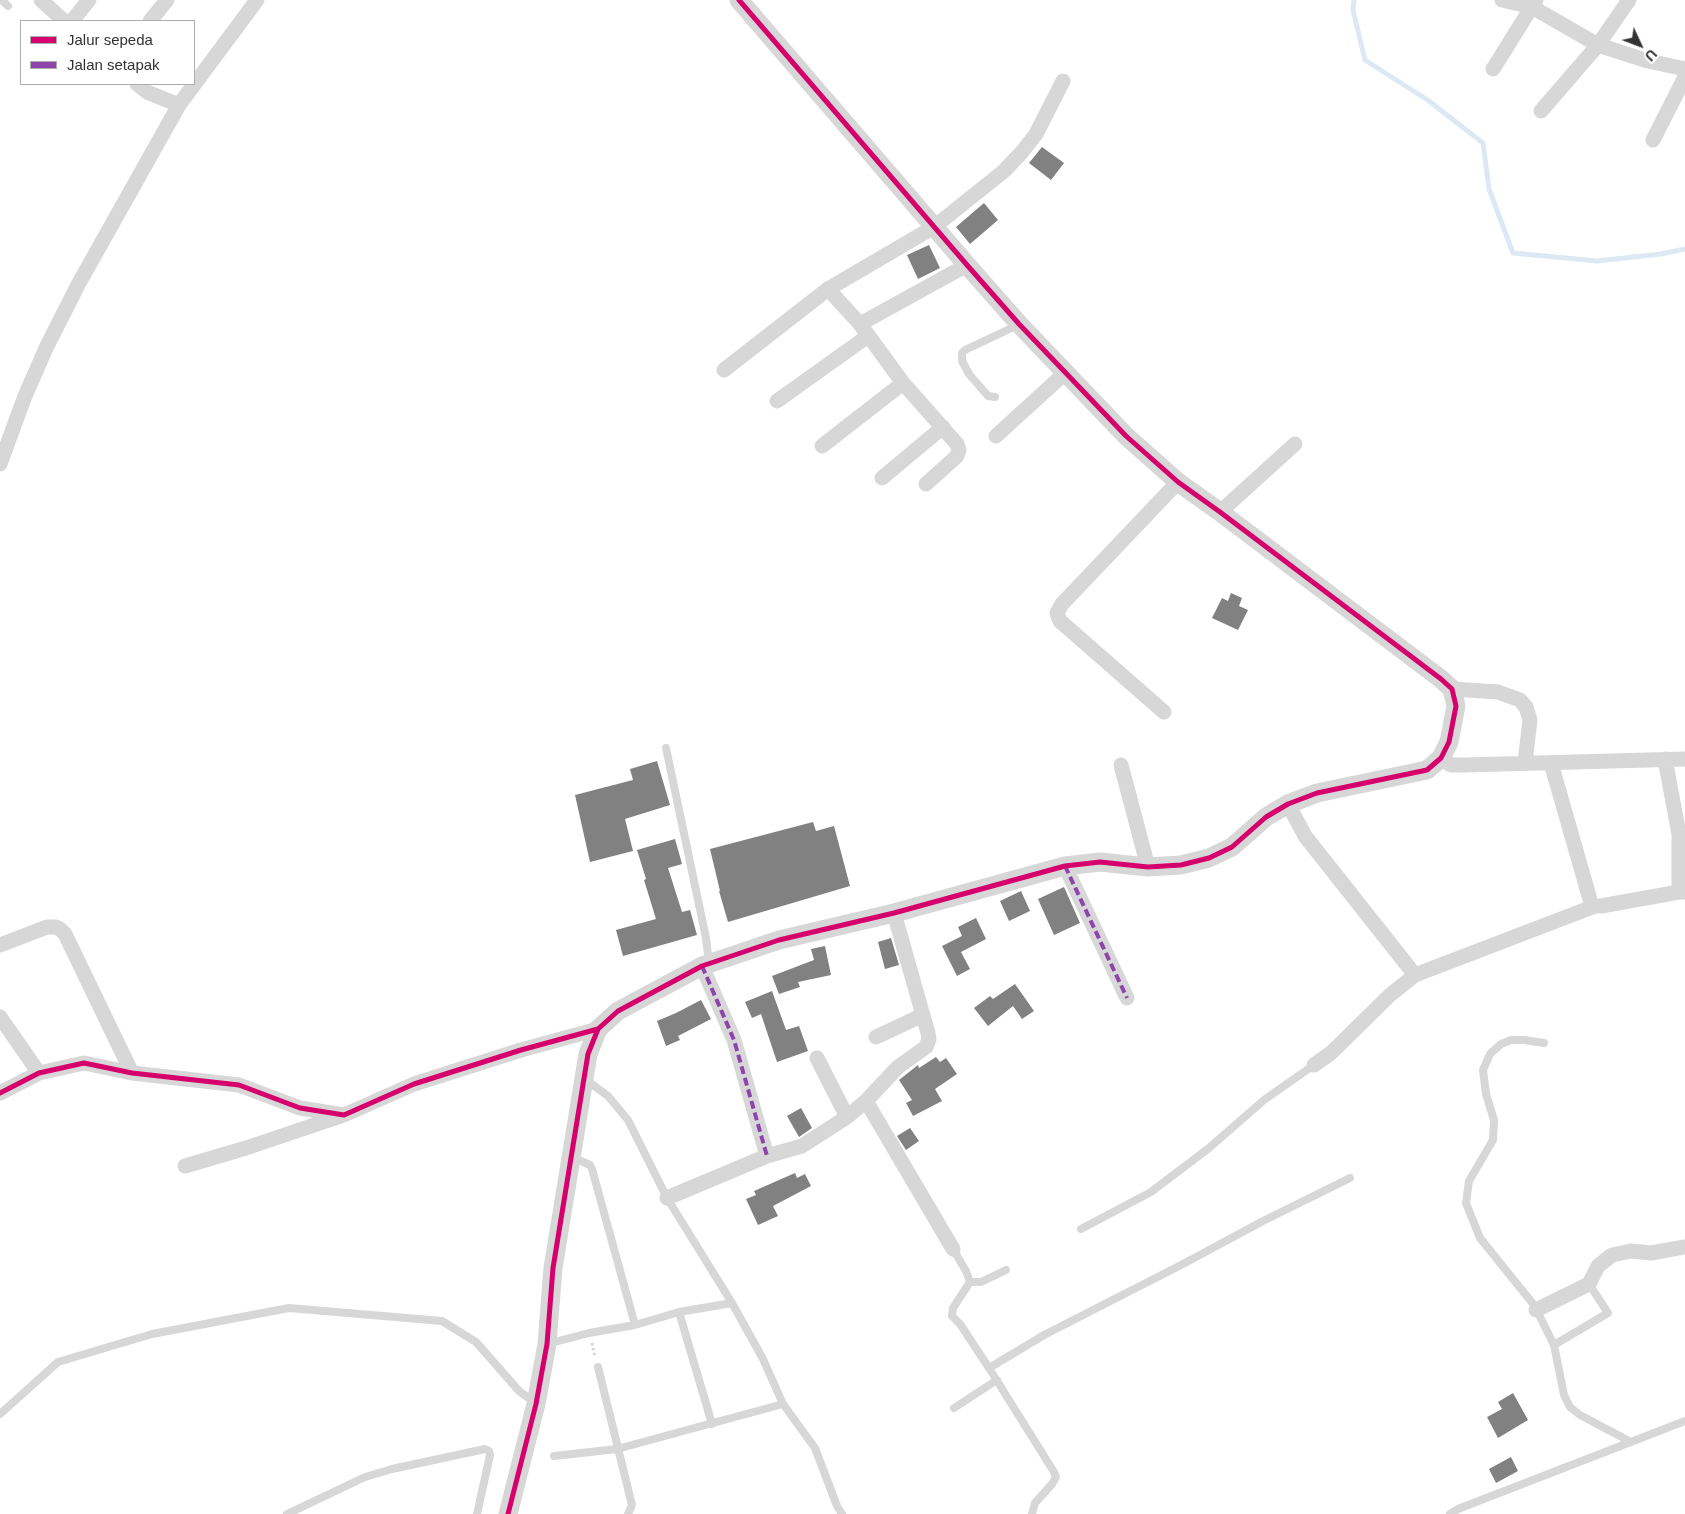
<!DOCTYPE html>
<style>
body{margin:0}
#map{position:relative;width:1685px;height:1514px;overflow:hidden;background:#fff;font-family:Arial,sans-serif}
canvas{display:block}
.legend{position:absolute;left:20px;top:20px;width:175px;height:65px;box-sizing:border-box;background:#fff;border:1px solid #adadad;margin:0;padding:6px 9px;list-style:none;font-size:15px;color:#333}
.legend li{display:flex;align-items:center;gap:10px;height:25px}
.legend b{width:25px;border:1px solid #adadad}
.north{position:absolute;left:1615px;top:20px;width:50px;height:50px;-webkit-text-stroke:4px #fff;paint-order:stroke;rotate:133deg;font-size:14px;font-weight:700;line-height:20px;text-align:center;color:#333}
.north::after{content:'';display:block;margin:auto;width:18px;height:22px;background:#333;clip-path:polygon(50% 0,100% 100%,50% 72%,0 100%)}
</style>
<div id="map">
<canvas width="1685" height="1514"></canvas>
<ul class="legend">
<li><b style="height:6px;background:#d6006c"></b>Jalur sepeda</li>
<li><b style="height:6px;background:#8e44ad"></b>Jalan setapak</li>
</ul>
<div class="north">U</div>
</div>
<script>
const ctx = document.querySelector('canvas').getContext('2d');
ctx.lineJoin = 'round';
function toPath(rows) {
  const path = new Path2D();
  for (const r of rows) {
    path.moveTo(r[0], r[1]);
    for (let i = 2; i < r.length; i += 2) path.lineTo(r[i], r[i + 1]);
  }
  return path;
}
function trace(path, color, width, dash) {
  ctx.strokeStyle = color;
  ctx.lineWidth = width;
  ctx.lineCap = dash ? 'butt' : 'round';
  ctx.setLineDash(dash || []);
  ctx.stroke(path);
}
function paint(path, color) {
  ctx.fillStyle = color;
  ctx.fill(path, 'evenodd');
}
const stream = toPath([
 [1354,0,1353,10,1365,60,1429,101,1483,143,1489,189,1513,253,1597,261,1661,254,1685,249]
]);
const building = toPath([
 [1042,147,1064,163,1051,180,1029,163],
 [984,203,998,220,970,244,956,227],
 [929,245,940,268,918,279,907,255],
 [1231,593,1242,598,1239,606,1248,610,1238,630,1212,618,1222,598,1228,601],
 [657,761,670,805,625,819,633,851,590,862,575,795,633,780,630,769],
 [813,822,816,831,834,826,850,886,728,922,719,891,720,891,710,849],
 [675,839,682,864,668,868,682,912,690,910,697,935,623,956,616,930,656,919,644,880,646,879,637,850],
 [1064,887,1080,923,1054,935,1038,899],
 [1021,891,1030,911,1009,921,1000,901],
 [976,918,986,939,961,952,970,969,957,976,942,946,962,936,958,927],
 [891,938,899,965,885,969,878,942],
 [825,946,831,975,798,982,800,987,779,994,772,976,814,960,811,949],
 [1015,984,1034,1011,1022,1019,1013,1006,988,1026,974,1008,990,996,993,999],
 [772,991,786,1030,799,1026,808,1051,777,1062,761,1014,752,1018,745,1002],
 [701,1000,711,1019,678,1036,680,1040,666,1046,657,1021,676,1013],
 [936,1057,940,1062,946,1058,957,1074,935,1089,942,1101,913,1116,906,1103,912,1100,899,1080,918,1065,919,1068],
 [801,1108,812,1128,799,1137,787,1116],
 [910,1128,919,1141,906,1150,897,1136],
 [795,1173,797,1178,805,1174,811,1186,773,1206,778,1216,758,1225,746,1199,756,1195,754,1191],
 [1513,1393,1528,1420,1498,1438,1487,1417,1502,1409,1498,1402],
 [1511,1457,1518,1471,1496,1483,1489,1469]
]);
const path = toPath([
 [592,1343,595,1357]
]);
const service = toPath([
 [2,0,8,6],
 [995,397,988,396,969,374,962,361,962,353,965,350,1018,325],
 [666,748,706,938,709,963],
 [1544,1043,1524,1040,1511,1040,1501,1044,1490,1054,1483,1070,1486,1094,1494,1120,1493,1140,1469,1181,1466,1203,1480,1238,1534,1305,1554,1345,1564,1395,1570,1407,1580,1415,1631,1442],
 [585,1079,608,1096,628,1120,667,1198,732,1303],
 [572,1157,590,1165,592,1169,635,1325],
 [1081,1229,1151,1192,1209,1148,1264,1100,1314,1065],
 [953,1249,966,1271,970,1282,953,1308,952,1316,960,1324,989,1368,1054,1472,1056,1477,1052,1484,1035,1503,1032,1514],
 [970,1282,981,1282,1006,1270],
 [679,1312,712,1424],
 [547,1344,589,1333,635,1325,679,1312,732,1303,763,1359,783,1404],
 [1554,1345,1608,1313,1589,1284],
 [598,1367,632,1505,628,1514],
 [989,1368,1044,1335,1183,1264,1263,1221,1350,1178],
 [954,1408,997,1380],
 [0,1414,58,1362,152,1334,289,1308,442,1321,476,1342,519,1391,534,1402],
 [554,1456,617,1449,783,1404,815,1448,837,1506,842,1514],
 [287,1514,365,1477,392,1469,485,1449,489,1451,490,1455,477,1514],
 [1450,1514,1458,1509,1685,1421]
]);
const minor = toPath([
 [41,0,64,21],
 [1502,0,1532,7,1598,45,1648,61,1685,69],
 [72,21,89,0],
 [150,21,167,0],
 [1493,69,1536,0],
 [137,84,147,92,179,105],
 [1541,111,1598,45,1629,0],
 [1653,140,1685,77],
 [828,289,860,324],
 [724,370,828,289,934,227,1004,171,1022,152,1036,134,1063,81],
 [777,401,868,336],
 [996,436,1065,373],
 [822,446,903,383],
 [0,464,25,396,47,346,79,283,179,105,257,0],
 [882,478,943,427],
 [926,484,957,456,959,450,957,444,903,383,860,324,967,265],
 [1220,512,1295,444],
 [1452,689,1498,692,1520,700,1526,707,1530,720,1525,762],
 [1164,712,1060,621,1057,613,1062,604,1178,482],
 [1441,758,1451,765,1465,765,1685,759],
 [1665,759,1679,834,1679,892],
 [1551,763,1591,903,1595,906,1601,906,1679,892,1685,892],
 [1121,765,1148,867],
 [1288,804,1305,836,1415,975],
 [1065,866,1127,998],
 [0,945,47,927,56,927,60,929,65,934,132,1073],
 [702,966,734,1040,767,1156],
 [0,1017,39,1073],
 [876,1037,923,1015],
 [817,1058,847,1117],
 [1314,1065,1331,1053,1390,995,1415,975,1595,906],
 [0,1093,39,1073,84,1063,132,1073,239,1085,300,1108,344,1115,414,1084,521,1050,598,1029],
 [866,1101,953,1249],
 [185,1166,246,1148,341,1116],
 [667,1198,767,1156,802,1146,847,1117,866,1101,898,1067,926,1047,929,1039,928,1033,894,913],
 [1536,1310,1589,1284,1598,1266,1612,1255,1631,1251,1651,1253,1685,1247]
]);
const tertiary = toPath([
 [508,1514,536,1404,547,1344,553,1268,588,1054,598,1029,618,1011,702,966,779,940,894,913,1065,866,1100,862,1148,867,1181,865,1209,858,1232,847,1266,817,1288,804,1317,793,1427,770,1441,758,1449,742,1456,706,1452,689,1441,679,1220,512,1178,482,1126,436,1019,324,967,265,739,0]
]);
const quiet = toPath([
 [1065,866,1127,998],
 [702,966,734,1040,767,1156]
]);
const cycleway = toPath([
 [0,1093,39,1073,84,1063,132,1073,239,1085,300,1108,344,1115,414,1084,521,1050,598,1029],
 [508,1514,536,1404,547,1344,553,1268,588,1054,598,1029,618,1011,702,966,779,940,894,913,1065,866,1100,862,1148,867,1181,865,1209,858,1232,847,1266,817,1288,804,1317,793,1427,770,1441,758,1449,742,1456,706,1452,689,1441,679,1220,512,1178,482,1126,436,1019,324,967,265,739,0]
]);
trace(stream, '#dce9f4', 5);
paint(building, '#818181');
trace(path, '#d7d7d7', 3, [2.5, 2.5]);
trace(service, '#d7d7d7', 8);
trace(minor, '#d7d7d7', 15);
trace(tertiary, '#d7d7d7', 19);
trace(quiet, '#8e44ad', 4, [8, 4]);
trace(cycleway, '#d6006c', 5);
</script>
